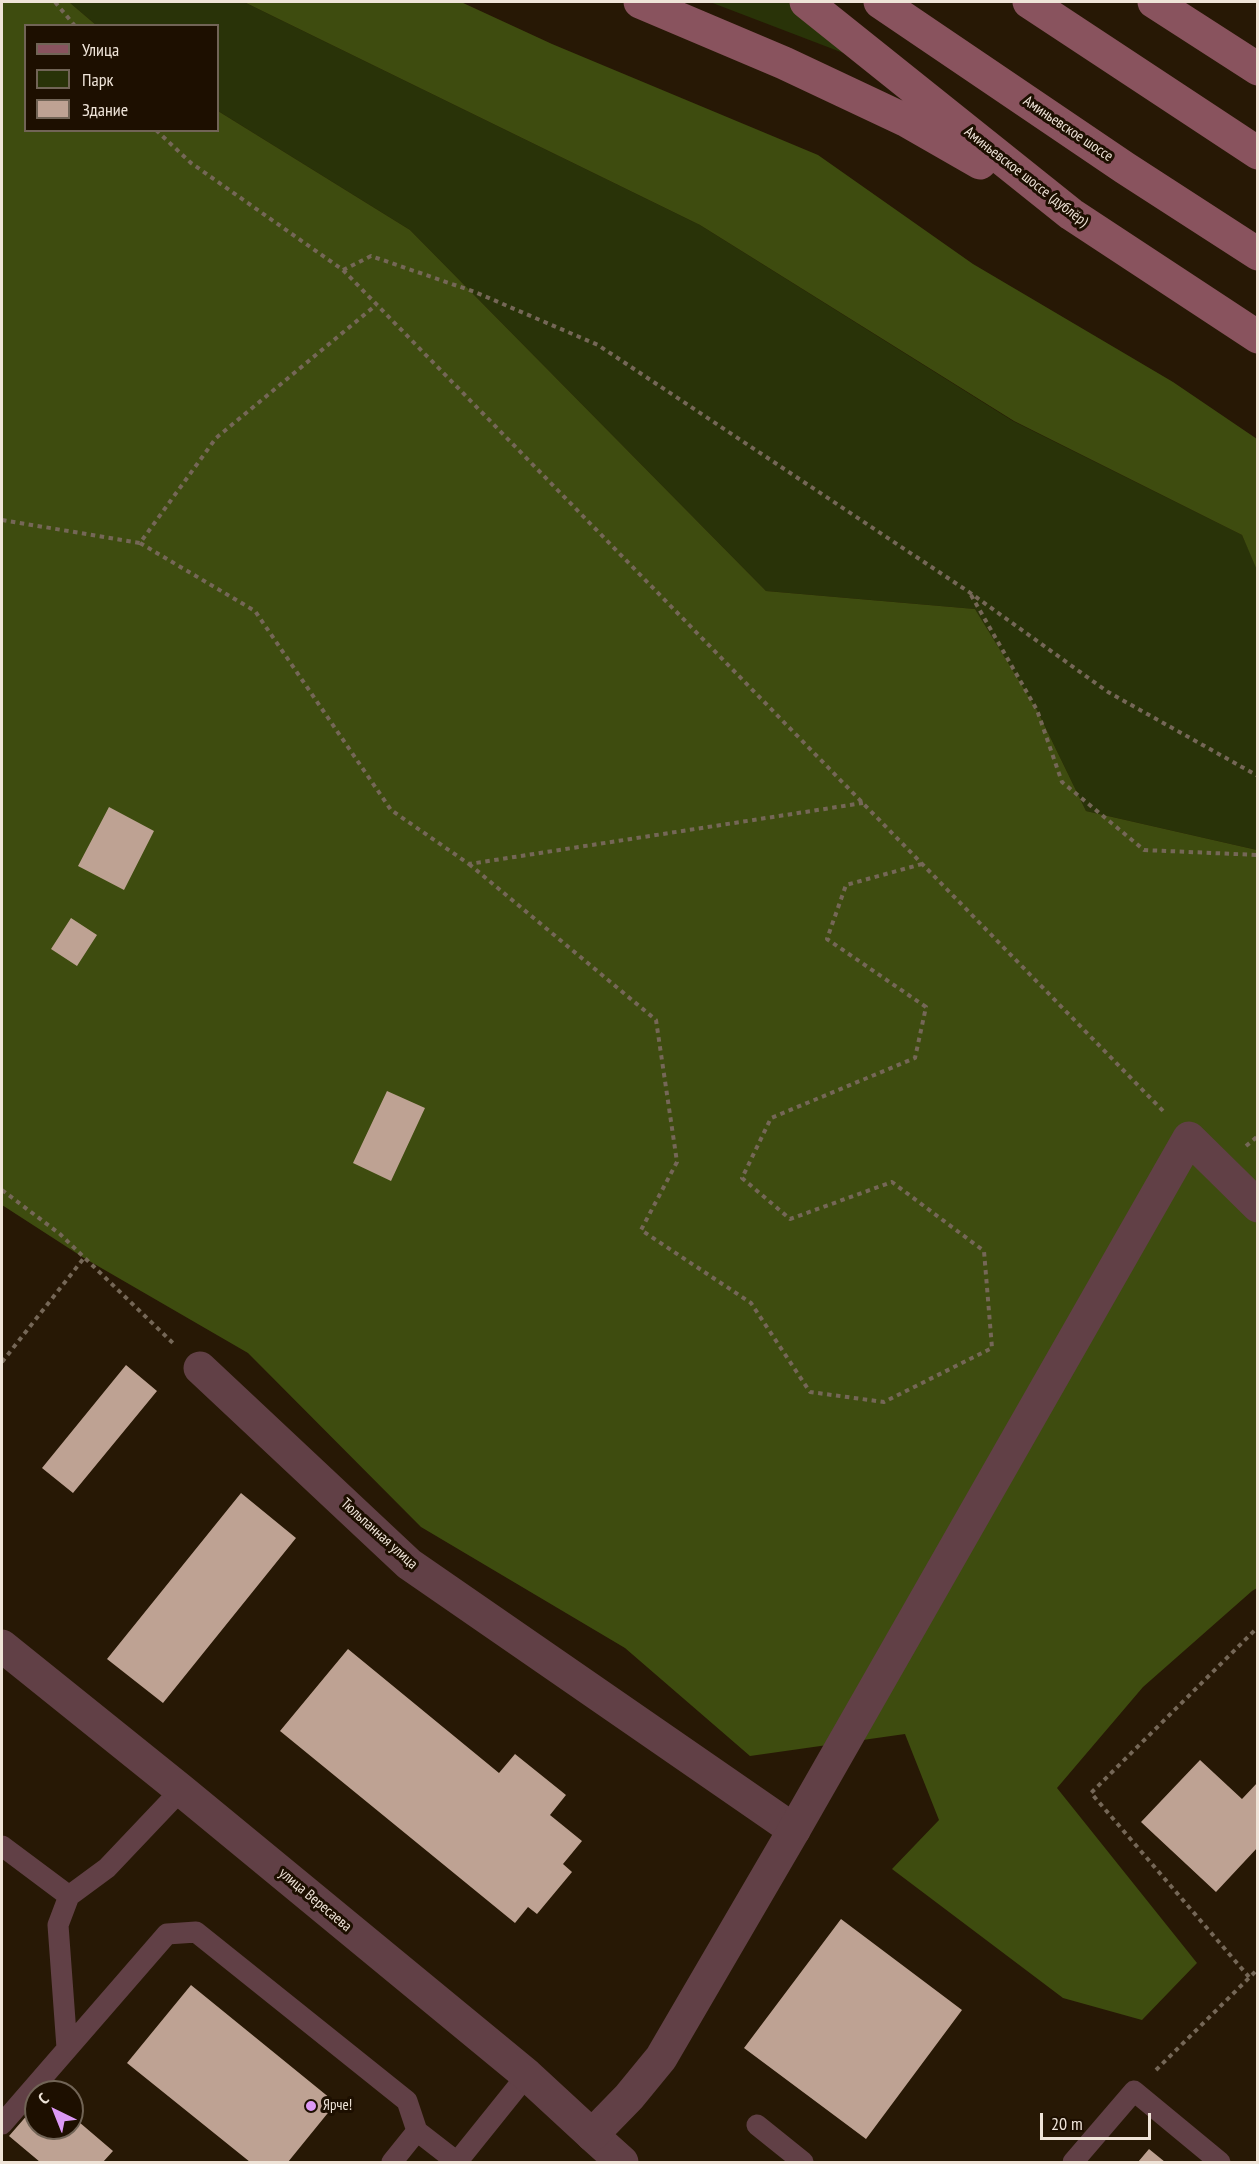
<!DOCTYPE html>
<meta charset="utf-8">
<style>
body{margin:0}
#map{position:relative;width:1259px;height:2164px;overflow:hidden;background:#271805;font-family:"PT Sans Narrow",sans-serif}
canvas{display:block}
.frame{position:absolute;inset:0;border:3px solid #efe4d8;pointer-events:none}
.legend{position:absolute;left:24px;top:24px;width:195px;height:108px;box-sizing:border-box;background:#1d0f00;border:2px solid #716456;margin:0;padding:8px 10px;list-style:none;font-size:18px;color:#efe4d8}
.legend li{display:flex;align-items:center;gap:12px;height:30px}
.legend b{width:30px;border:2px solid #716456}
.north{position:absolute;left:24px;top:2080px;width:60px;height:60px;box-sizing:border-box;background:#1d0f00;border:2px solid #716456;border-radius:50%;rotate:317deg;font-size:16px;font-weight:700;line-height:24px;text-align:center;color:#efe4d8}
.north::after{content:'';display:block;margin:auto;width:21px;height:27px;background:#dc99f5;clip-path:polygon(50% 0,100% 100%,50% 72%,0 100%)}
.scale{position:absolute;left:1040px;top:2113px;width:111px;height:27px;box-sizing:border-box;border:3px solid #efe4d8;border-top:0;padding-left:8px;font-size:18px;line-height:21px;white-space:nowrap;color:#efe4d8;-webkit-text-stroke:4px #1d0f00;paint-order:stroke}
</style>
<div id="map">
<canvas width="1259" height="2164"></canvas>
<div class="frame"></div>
<ul class="legend">
<li><b style="height:8px;background:#89535e"></b>Улица</li>
<li><b style="height:16px;background:#293308"></b>Парк</li>
<li><b style="height:16px;background:#bea293"></b>Здание</li>
</ul>
<div class="north">С</div>
<div class="scale">20 m</div>
</div>
<script>
const ctx = document.querySelector('canvas').getContext('2d');
ctx.lineJoin = 'round';
function paint(path, color) {
  ctx.fillStyle = color;
  ctx.fill(path, 'evenodd');
}
function toPath(rows) {
  const path = new Path2D();
  for (const r of rows) {
    path.moveTo(r[0], r[1]);
    for (let i = 2; i < r.length; i += 2) path.lineTo(r[i], r[i + 1]);
  }
  return path;
}
function trace(path, color, width, dash) {
  ctx.strokeStyle = color;
  ctx.lineWidth = width;
  ctx.lineCap = dash ? 'butt' : 'round';
  ctx.setLineDash(dash || []);
  ctx.stroke(path);
}
function write(font, color, halo, rows, align = 'center') {
  ctx.font = font + ' "PT Sans Narrow",sans-serif';
  ctx.lineWidth = 6;
  ctx.setLineDash([]);
  ctx.textBaseline = 'middle';
  ctx.strokeStyle = halo;
  ctx.fillStyle = color;
  for (const [text, x, y, turn = 0] of rows) {
    ctx.save();
    ctx.translate(x, y);
    ctx.rotate((+turn || 0) * Math.PI / 180);
    ctx.textAlign = isNaN(turn) ? turn : align;
    if (halo) ctx.strokeText(text, 0, 0);
    ctx.fillText(text, 0, 0);
    ctx.restore();
  }
}
const green = toPath([
 [69,2,244,2,700,225,1013,421,1242,535,1258,570,1257,850,1086,811,1037,710,975,609,766,591,410,230,218,111,218,26,96,25],
 [710,2,788,2,854,49,846,54]
]);
const forest = toPath([
 [2,2,69,2,96,25,26,26,26,130,218,130,218,111,410,230,766,591,975,609,1037,710,1086,811,1257,850,1257,1588,1252,1591,1143,1687,1057,1788,1197,1963,1142,2020,1063,1998,892,1869,939,1820,905,1734,750,1756,625,1648,421,1527,248,1353,84,1258,2,1205],
 [244,2,461,2,552,44,818,155,973,264,1173,382,1257,439,1257,570,1242,535,1014,421,700,225]
]);
const building = toPath([
 [109,807,154,831,124,890,78,866],
 [71,918,97,935,77,966,51,949],
 [387,1091,425,1108,391,1181,353,1163],
 [126,1365,157,1391,73,1493,42,1468],
 [241,1493,296,1538,163,1703,107,1659],
 [348,1649,499,1773,515,1754,566,1795,550,1815,582,1841,563,1864,572,1872,537,1914,528,1907,515,1923,280,1731],
 [1200,1760,1242,1799,1258,1782,1258,1847,1216,1892,1141,1822],
 [841,1919,962,2010,866,2139,744,2048],
 [191,1985,336,2103,288,2162,250,2162,127,2063],
 [36,2105,36,2128,72,2128,72,2116,113,2151,103,2162,40,2162,9,2136],
 [1149,2149,1165,2162,1138,2162]
]);
const path = toPath([
 [55,2,75,26],
 [156,130,191,163,343,270,1166,1114],
 [343,270,371,256,475,292,598,345,969,592,1108,692,1258,776],
 [2,520,140,543,216,438,376,305],
 [140,543,255,611,391,810,469,864,863,803],
 [971,595,1037,710,1062,782,1144,850,1258,855],
 [469,864,656,1020,677,1162,641,1230,751,1303,810,1392,884,1402,992,1348,984,1251,892,1182,790,1219,742,1178,771,1118,915,1058,926,1007,827,939,846,885,922,864],
 [1246,1146,1258,1136],
 [2,1190,60,1234,175,1345],
 [2,1362,84,1258],
 [1249,1977,1091,1793,1258,1627],
 [1156,2070,1258,1969]
]);
const service = toPath([
 [2,1846,69,1896,107,1868,181,1790],
 [67,2048,58,1925,69,1896],
 [2,2124,167,1934,196,1932,407,2101,417,2131,392,2162],
 [757,2125,803,2162],
 [417,2131,457,2162],
 [457,2162,527,2075],
 [1073,2162,1134,2091,1220,2162]
]);
const minor = toPath([
 [200,1368,409,1564,794,1830],
 [592,2135,622,2162]
]);
const tertiary = toPath([
 [2,1646,181,1790,527,2075,592,2135,629,2097,661,2058,794,1830,1189,1138,1258,1206]
]);
const secondary = toPath([
 [640,2,784,63,905,120,980,163],
 [806,2,1071,214,1258,337],
 [880,2,1125,168,1258,254],
 [1029,2,1258,153],
 [1154,2,1258,69]
]);
const markers = [
 [311,2106,6,"#dc99f5"]
];
const streetNames = [
 ["Аминьевское шоссе",1068,129,34],
 ["Аминьевское шоссе (дублёр)",1026,177,38],
 ["Тюльпанная улица",379,1534,42],
 ["улица Вересаева",315,1900,40]
];
const poiNames = [
 ["Ярче!",323,2106]
];
paint(green, '#293308');
paint(forest, '#3e4c0f');
paint(building, '#bea293');
trace(path, '#756757', 4, [4.5, 4.5]);
trace(service, '#614046', 21);
trace(minor, '#614046', 33);
trace(tertiary, '#614046', 33);
trace(secondary, '#89535e', 33);
for (const [x, y, r, color] of markers) {
  const dot = new Path2D();
  dot.arc(x, y, r, 0, 2 * Math.PI);
  ctx.fillStyle = color;
  ctx.fill(dot);
  trace(dot, '#1d0f00', 2);
}
write('15px', '#efe4d8', '#1d0f00', streetNames);
write('15px', '#efe4d8', '#1d0f00', poiNames, 'left');
</script>
